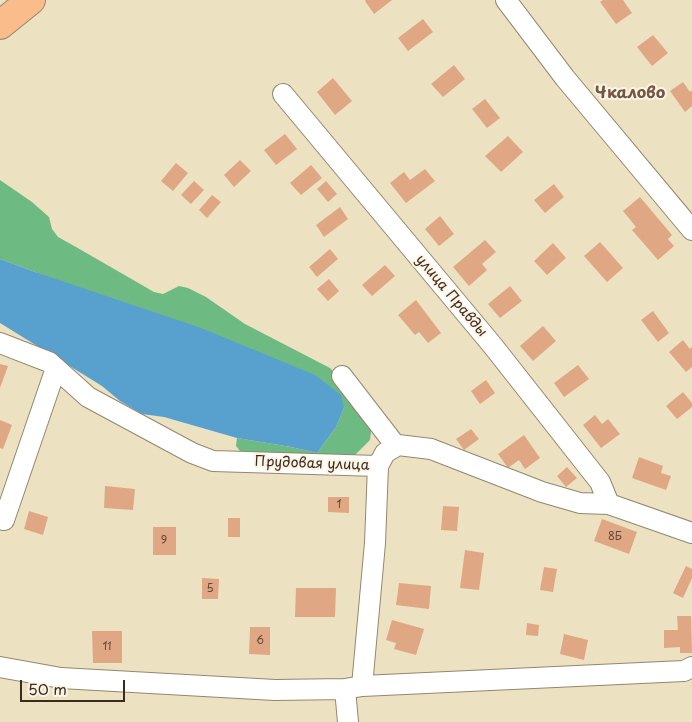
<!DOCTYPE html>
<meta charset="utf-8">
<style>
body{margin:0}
#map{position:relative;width:692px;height:722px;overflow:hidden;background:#ece2c1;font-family:"Playpen Sans",sans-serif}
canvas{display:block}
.scale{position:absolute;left:20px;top:680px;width:105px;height:22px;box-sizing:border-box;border:2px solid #3b2a1e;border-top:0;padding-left:6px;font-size:15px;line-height:18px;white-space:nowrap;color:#3b2a1e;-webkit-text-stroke:4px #fcf5e5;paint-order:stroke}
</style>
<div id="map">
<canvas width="692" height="722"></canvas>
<div class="scale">50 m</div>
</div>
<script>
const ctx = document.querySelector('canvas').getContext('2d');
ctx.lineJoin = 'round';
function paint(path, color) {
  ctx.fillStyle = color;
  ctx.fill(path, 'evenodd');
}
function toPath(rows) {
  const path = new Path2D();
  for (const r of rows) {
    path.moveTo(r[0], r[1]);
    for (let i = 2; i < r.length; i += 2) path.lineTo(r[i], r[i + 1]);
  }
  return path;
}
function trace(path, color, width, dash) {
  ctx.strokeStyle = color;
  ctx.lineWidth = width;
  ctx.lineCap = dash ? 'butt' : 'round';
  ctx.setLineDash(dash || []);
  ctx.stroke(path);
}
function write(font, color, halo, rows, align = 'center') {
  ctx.font = font + ' "Playpen Sans",sans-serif';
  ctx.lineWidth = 4;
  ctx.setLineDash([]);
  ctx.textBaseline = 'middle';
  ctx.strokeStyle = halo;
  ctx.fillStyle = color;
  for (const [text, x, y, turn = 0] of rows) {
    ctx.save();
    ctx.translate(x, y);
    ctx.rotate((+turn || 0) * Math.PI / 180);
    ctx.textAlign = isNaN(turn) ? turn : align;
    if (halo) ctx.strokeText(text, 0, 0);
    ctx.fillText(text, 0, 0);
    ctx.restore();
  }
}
const forest = toPath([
 [0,180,32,202,49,217,52,229,58,237,76,247,154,292,163,294,179,286,188,288,206,297,245,324,330,368,352,392,372,424,370,440,351,459,252,458,240,451,236,446,237,438,291,447,317,453,336,427,344,408,35,272,0,259]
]);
const water = toPath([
 [0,259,35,272,201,328,315,375,341,395,344,408,336,427,317,453,291,447,237,438,164,417,142,414,120,401,102,386,0,323]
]);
const building = toPath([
 [366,0,392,0,374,14,365,1],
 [603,0,623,0,632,13,616,24,600,2],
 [423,19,433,32,408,51,398,38],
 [653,35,668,53,652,66,637,47],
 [454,65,465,79,443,97,431,84],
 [333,78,352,101,335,115,317,92],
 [683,82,690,92,692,90,692,106,685,112,670,91],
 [485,99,500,118,487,128,472,109],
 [285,134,297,149,276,165,264,150],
 [508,136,523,152,501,172,485,156],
 [240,160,251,171,234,187,224,175],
 [176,163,188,173,173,191,161,181],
 [311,165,322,178,301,195,290,183],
 [425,169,435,181,406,203,390,183,404,172,410,180],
 [194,181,204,190,191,204,181,195],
 [326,181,337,194,328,202,317,189],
 [554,184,564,197,545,213,534,200],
 [212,195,221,202,207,218,199,210],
 [640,197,672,235,668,239,674,246,658,260,632,230,636,227,623,211],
 [340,207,348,219,324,237,316,225],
 [440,216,454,234,439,246,425,229],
 [485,240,496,252,482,264,487,270,469,286,453,267],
 [600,242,623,268,607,282,584,256],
 [553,243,566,258,547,275,534,261],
 [330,249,338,259,317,277,309,267],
 [385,265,395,276,372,296,362,285],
 [329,279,339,291,328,301,317,289],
 [510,286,522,301,500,318,488,304],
 [416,300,441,333,428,343,419,332,415,335,398,315],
 [653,311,669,333,658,342,641,320],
 [543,326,556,341,533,361,520,346],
 [683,340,690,349,692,347,692,367,686,372,669,352],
 [0,364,8,366,0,388],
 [578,365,589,379,564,397,554,383],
 [486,380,495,393,480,404,471,391],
 [683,392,692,403,692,407,677,419,666,406],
 [595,415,602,424,608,419,620,434,601,448,583,425],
 [0,420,12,425,3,449,0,448],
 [471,429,479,439,464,450,456,439],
 [524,435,540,458,525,469,519,460,508,468,498,454],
 [639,457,663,466,661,473,671,476,666,490,632,478],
 [567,467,577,478,566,487,557,476],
 [105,486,135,489,133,510,104,508],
 [328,497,349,497,349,513,328,512],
 [443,506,459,507,457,531,441,530],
 [29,511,48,517,43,535,24,529],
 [228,518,240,518,240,537,228,537],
 [602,519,637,532,629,554,594,541],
 [153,527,176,527,176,555,153,555],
 [465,550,484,553,479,590,460,588],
 [686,566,692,569,692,578,683,598,673,593],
 [544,567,557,569,553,592,540,590],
 [202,578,219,579,218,599,202,599],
 [399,583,431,586,429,609,396,605],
 [296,588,336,588,335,617,295,617],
 [677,616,691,616,692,653,680,653,680,647,664,648,664,630,678,630],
 [392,620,424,629,416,655,394,649,396,643,386,640],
 [527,623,539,625,538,636,526,635],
 [250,627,270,627,270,655,249,654],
 [92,631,122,631,122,663,93,663],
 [564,634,588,640,584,660,560,654]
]);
const minor = toPath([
 [506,0,565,78,692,230],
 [283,94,493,346,600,482,609,504],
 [0,343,49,362,88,397,192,453,213,461,378,466],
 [342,376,396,446],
 [4,520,56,368],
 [0,667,61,678,275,690,345,689,362,686,684,671,692,667],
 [362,686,375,543,378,466,385,453,398,445,431,449,542,492,580,503,609,504,692,533],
 [345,689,348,722]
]);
const highway = toPath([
 [0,25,31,0]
]);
const numberNames = [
 ["1",339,505],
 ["8Б",615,537],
 ["9",164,541],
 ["5",210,589],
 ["6",260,641],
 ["11",107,647]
];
const streetNames = [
 ["улица Правды",451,296,50],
 ["Прудовая улица",312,464,2]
];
const quarterNames = [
 ["Чкалово",630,94]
];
paint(forest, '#6eba83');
paint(water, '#58a1cf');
paint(building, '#e0a784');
trace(minor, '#948670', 22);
trace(highway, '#948670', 30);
trace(minor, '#fff', 20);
trace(highway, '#fabc8b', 28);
write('11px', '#644938', null, numberNames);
write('14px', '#3b2a1e', '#fcf5e5', streetNames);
write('bold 16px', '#755642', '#fcf5e5', quarterNames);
</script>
